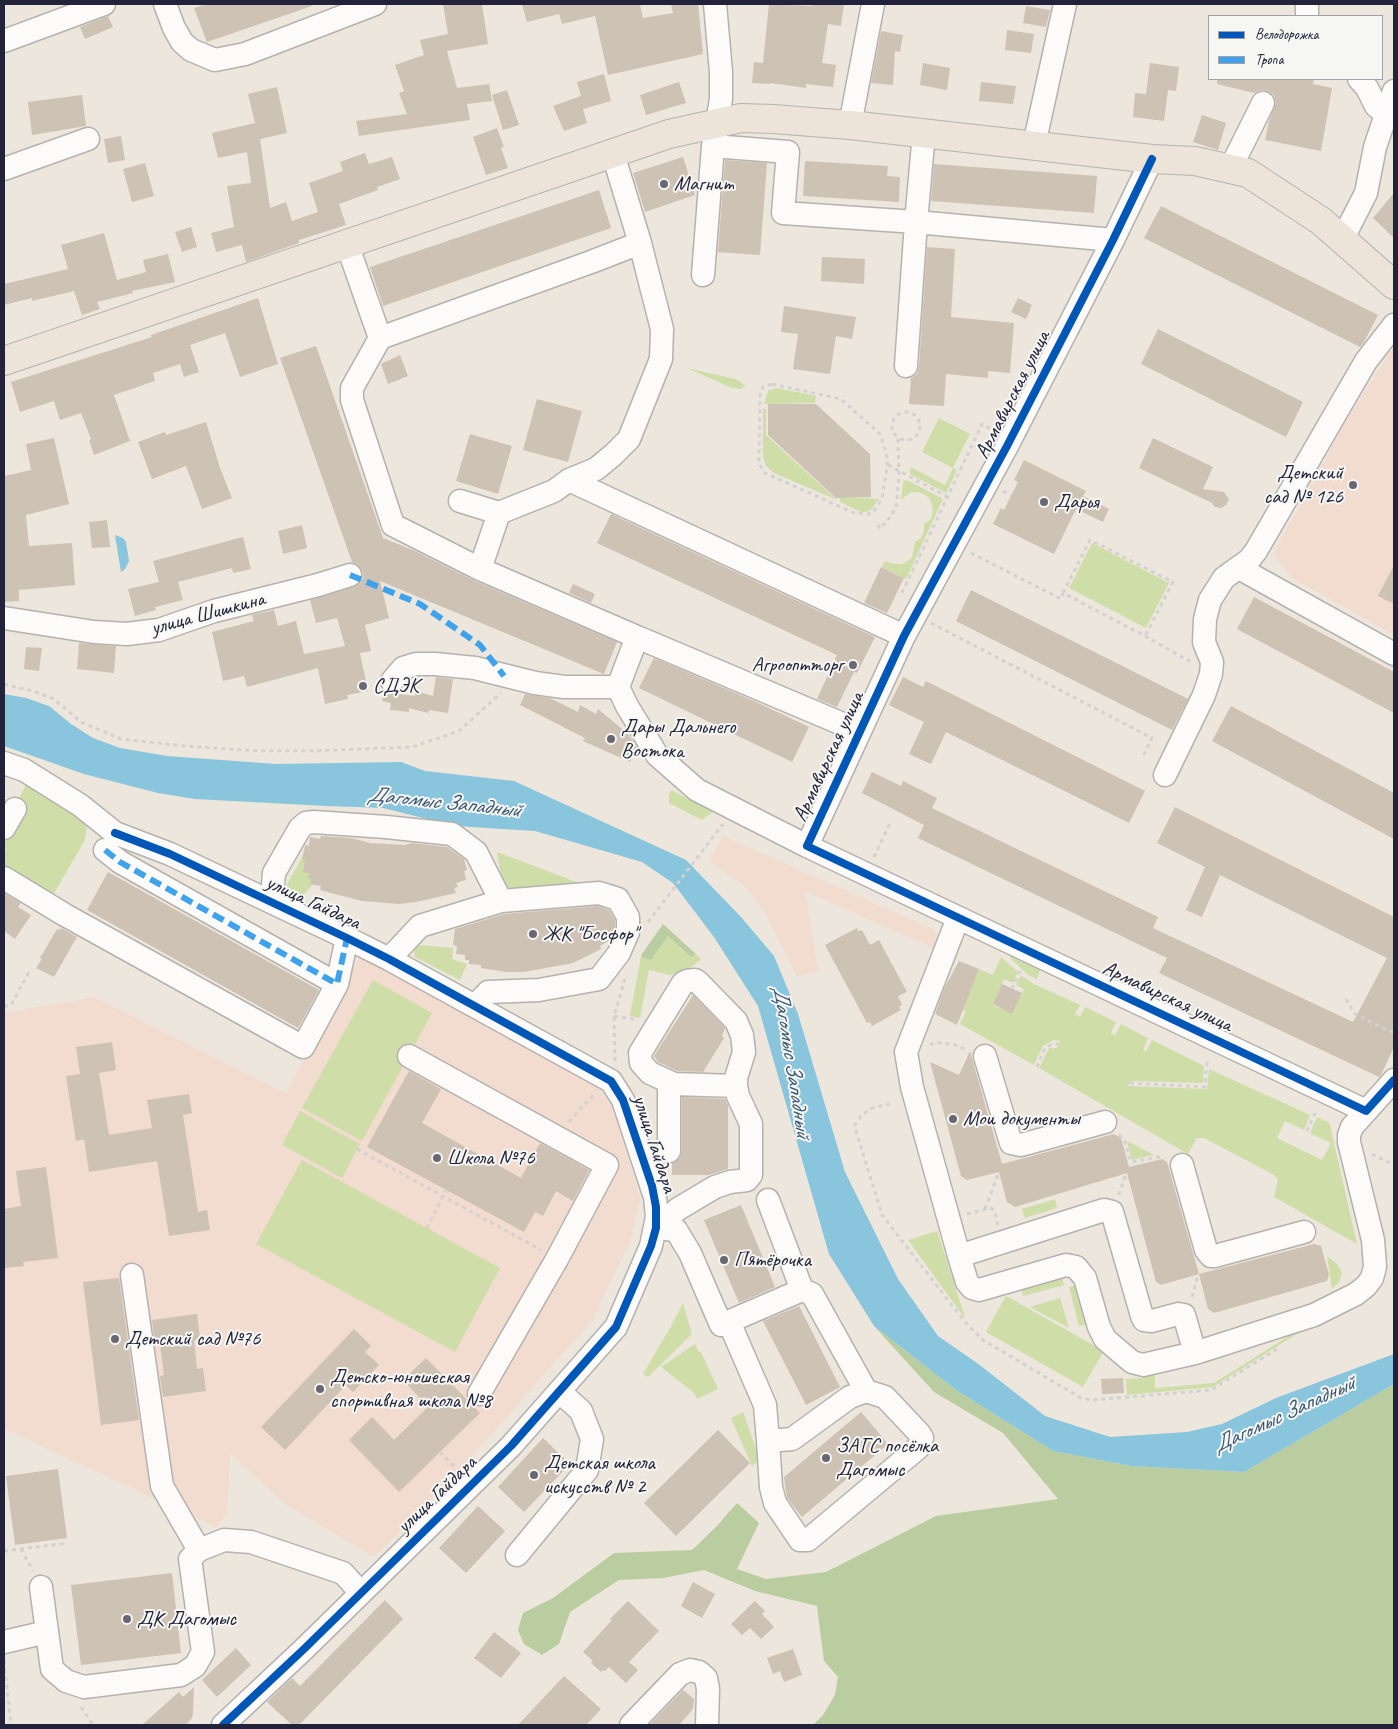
<!DOCTYPE html>
<meta charset="utf-8">
<style>
body{margin:0}
#map{position:relative;width:1398px;height:1729px;overflow:hidden;background:#ece6dc;font-family:Caveat,sans-serif}
canvas{display:block}
.frame{position:absolute;inset:0;border:5px solid #22223b;pointer-events:none}
.legend{position:absolute;left:1208px;top:15px;width:175px;height:65px;box-sizing:border-box;background:#f6f6f2;border:1px solid #a1a1a9;margin:0;padding:6px 9px;list-style:none;font-size:15px;color:#22223b}
.legend li{display:flex;align-items:center;gap:10px;height:25px}
.legend b{width:25px;border:1px solid #a1a1a9}
</style>
<div id="map">
<canvas width="1398" height="1729"></canvas>
<div class="frame"></div>
<ul class="legend">
<li><b style="height:6px;background:#0057b8"></b>Велодорожка</li>
<li><b style="height:6px;background:#3ea2ec"></b>Тропа</li>
</ul>
</div>
<script>
const ctx = document.querySelector('canvas').getContext('2d');
ctx.lineJoin = 'round';
function paint(path, color) {
  ctx.fillStyle = color;
  ctx.fill(path, 'evenodd');
}
function toPath(rows) {
  const path = new Path2D();
  for (const r of rows) {
    if (r.length === 3) {
      path.moveTo(r[0] + r[2], r[1]);
      path.arc(r[0], r[1], r[2], 0, 2 * Math.PI);
      continue;
    }
    path.moveTo(r[0], r[1]);
    for (let i = 2; i < r.length; i += 2) path.lineTo(r[i], r[i + 1]);
  }
  return path;
}
function trace(path, color, width, dash) {
  ctx.strokeStyle = color;
  ctx.lineWidth = width;
  ctx.lineCap = dash ? 'butt' : 'round';
  ctx.setLineDash(dash || []);
  ctx.stroke(path);
}
function write(font, color, halo, rows, align = 'center') {
  ctx.font = font + ' Caveat,sans-serif';
  ctx.lineWidth = 4;
  ctx.setLineDash([]);
  ctx.textBaseline = 'middle';
  ctx.strokeStyle = halo;
  ctx.fillStyle = color;
  for (const [text, x, y, turn = 0] of rows) {
    ctx.save();
    ctx.translate(x, y);
    ctx.rotate((+turn || 0) * Math.PI / 180);
    ctx.textAlign = isNaN(turn) ? turn : align;
    if (halo) ctx.strokeText(text, 0, 0);
    ctx.fillText(text, 0, 0);
    ctx.restore();
  }
}
const built = toPath([
 [1394,346,1394,635,1294,579,1273,554,1349,416],
 [723,836,932,929,939,937,937,950,805,891,818,971,797,976,763,909,742,884,709,862],
 [363,951,599,1089,613,1109,640,1197,632,1236,593,1319,459,1471,374,1557,287,1505,230,1454,227,1513,216,1527,4,1429,4,1013,95,997,286,1093]
]);
const green = toPath([
 [687,368,735,379,741,382,745,386,741,389,732,388],
 [776,388,816,396,815,403,764,404,768,391],
 [763,408,766,410,766,435,837,500,774,473,766,466,763,458],
 [939,418,970,434,953,468,957,470,946,493,910,474,910,467,945,485,953,468,922,452],
 [904,480,909,481,943,499,906,579,882,567,885,561,894,564,902,564,912,558,915,542,921,538,924,531,924,524,931,519,933,509,931,501,927,496,922,493,911,492,901,500,903,483],
 [840,497,879,499,871,510,866,512,861,512,840,502],
 [1092,543,1169,583,1146,628,1069,588],
 [29,779,87,824,85,840,53,895,4,866,4,853,6,849,4,848,4,839,18,800],
 [671,790,713,812,702,820,669,803,669,795],
 [497,852,595,889,504,895],
 [304,854,323,874,303,895,299,897,289,892,287,884],
 [668,936,691,957,696,954,701,959,690,968,670,975,649,970,640,1018,630,1016,641,957,651,960],
 [420,945,453,948,452,959,467,964,460,980,415,957,414,952,416,948],
 [1009,954,1041,966,1037,979,1028,975,1011,959],
 [1001,957,1018,972,1013,983,1004,979,993,1005,1012,1013,1024,989,1016,985,1021,975,1034,984,1080,1005,1075,1014,1080,1017,1085,1007,1116,1022,1111,1033,1115,1035,1121,1024,1148,1038,1143,1050,1146,1052,1152,1040,1204,1066,1203,1083,1131,1081,1128,1086,1207,1089,1209,1069,1310,1115,1304,1130,1285,1121,1277,1138,1322,1160,1331,1143,1310,1133,1317,1117,1328,1122,1330,1125,1357,1244,1274,1197,1278,1179,1274,1175,1204,1138,1197,1138,1188,1154,1039,1068,1049,1048,1057,1048,1060,1041,1054,1040,1043,1046,1034,1065,960,1024,966,1011,940,998,949,979,971,988,979,969,993,975],
 [373,980,432,1013,362,1141,302,1108],
 [300,1111,360,1144,342,1178,282,1145],
 [1127,1141,1154,1155,1132,1160],
 [302,1160,500,1268,455,1352,256,1244],
 [1055,1199,1057,1208,1025,1218,1022,1209],
 [937,1231,966,1320,908,1240],
 [1327,1256,1338,1265,1342,1273,1339,1282,1332,1289],
 [1061,1273,1064,1285,1023,1296,1020,1284],
 [1080,1284,1091,1323,1079,1326,1069,1287],
 [1006,1296,1104,1351,1083,1387,986,1332],
 [1060,1298,1069,1328,1030,1307],
 [683,1303,692,1334,648,1377,643,1374,670,1328],
 [1303,1330,1213,1387,1127,1395,1126,1379,1142,1378,1155,1373,1155,1388,1214,1383,1292,1334],
 [695,1344,699,1352,701,1352,718,1389,697,1399,694,1393,661,1367],
 [743,1412,760,1460,752,1466,731,1418]
]);
const forest = toPath([
 [663,924,696,954,691,957,668,936,651,960,641,957,642,954],
 [874,1326,956,1390,1053,1451,1131,1466,1244,1472,1394,1384,1394,1725,813,1725,823,1715,835,1695,838,1677,824,1661,817,1606,755,1591,704,1570,663,1578,619,1580,570,1612,559,1644,542,1655,524,1644,518,1630,523,1613,553,1598,614,1553,692,1550,717,1526,737,1503,759,1523,737,1569,766,1579,826,1572,936,1516,1058,1499,1003,1433,934,1392]
]);
const water = toPath([
 [115,535,123,538,126,542,129,561,125,569,121,572],
 [4,694,26,698,49,706,71,724,93,738,120,748,167,756,276,764,401,762,425,771,514,781,686,860,741,917,774,956,798,1014,845,1172,898,1279,938,1336,977,1363,1045,1416,1110,1437,1187,1432,1222,1424,1276,1398,1394,1354,1394,1384,1244,1472,1131,1466,1053,1451,956,1390,874,1326,829,1254,758,1006,714,937,673,883,642,862,535,831,455,826,383,808,326,806,195,799,158,793,84,774,4,746]
]);
const building = toPath([
 [207,4,311,4,312,6,207,42,194,8],
 [443,4,482,4,488,44,447,51,457,88,489,84,492,101,467,104,470,120,359,136,356,121,407,114,399,93,404,91,395,65,424,55,420,40,448,34],
 [522,4,640,4,643,18,673,13,671,4,698,4,703,54,608,75,595,16,562,24,559,14,527,22],
 [769,4,811,6,812,4,844,4,841,26,828,24,822,63,836,65,833,87,806,84,806,88,771,83,771,84,752,83,754,62,763,63],
 [1026,6,1050,10,1046,27,1023,23],
 [108,16,113,27,85,39,80,27],
 [1007,30,1034,34,1031,53,1005,50],
 [881,31,903,35,900,52,895,51,893,85,871,83],
 [923,63,950,68,947,90,920,85],
 [1150,63,1179,67,1176,91,1168,90,1164,121,1133,117,1135,93,1146,94],
 [604,74,611,101,583,109,587,123,564,131,553,106,581,96,577,82],
 [1217,79,1314,79,1313,84,1332,88,1321,151,1265,140,1269,121,1276,103,1274,95,1268,91,1262,90,1254,93,1217,84],
 [679,82,686,103,646,115,640,95],
 [981,82,1016,86,1013,104,979,101],
 [277,87,287,133,260,139,270,208,286,202,292,221,318,212,309,183,343,171,340,162,365,153,369,164,392,157,400,179,377,187,378,190,339,204,346,225,299,240,299,243,246,262,242,245,216,252,211,233,234,227,227,186,251,183,247,152,218,158,212,133,255,123,248,94],
 [507,90,519,125,503,130,492,95],
 [82,95,86,126,32,135,28,102],
 [1202,115,1226,123,1218,150,1193,142],
 [497,128,504,147,501,148,508,168,486,175,473,137],
 [121,136,125,160,108,163,104,139],
 [683,157,695,195,645,212,633,173],
 [725,160,767,163,760,255,718,252],
 [805,161,888,166,887,176,900,177,899,202,803,196],
 [145,163,154,196,132,202,123,169],
 [934,164,1097,176,1094,213,931,201],
 [599,190,611,228,383,306,370,267],
 [1394,193,1394,238,1373,218],
 [1161,206,1378,315,1364,342,1360,347,1144,238],
 [191,227,197,247,182,252,175,232],
 [104,233,117,280,146,272,143,260,168,254,175,282,132,291,133,293,97,302,100,309,82,315,74,291,32,301,32,298,4,305,4,284,68,269,61,245],
 [927,247,955,249,951,317,1014,323,1010,373,988,371,988,378,946,374,944,406,909,404,911,378,917,374,919,367],
 [822,257,865,259,864,284,821,281],
 [258,298,278,364,240,377,225,333,190,345,199,372,184,377,180,364,153,373,155,381,114,395,130,441,94,455,89,440,91,439,81,413,60,420,54,401,20,412,11,382,152,337,151,335],
 [1018,298,1032,305,1026,319,1011,312],
 [784,306,856,317,852,339,836,336,830,374,793,369,798,334,781,332],
 [1158,329,1303,402,1286,437,1141,364],
 [316,346,383,538,415,551,475,581,617,642,604,674,380,581,389,618,365,625,371,651,360,653,368,691,347,695,348,699,325,704,318,668,247,687,244,676,223,681,212,632,254,621,252,615,274,610,278,626,296,621,304,654,345,646,337,618,316,623,310,600,354,587,360,583,363,578,363,572,358,565,352,562,280,358],
 [400,355,408,376,388,384,381,364],
 [537,399,582,411,568,462,523,450],
 [768,404,816,404,870,454,871,497,836,498,768,435],
 [206,422,220,468,232,498,202,509,186,466,152,479,138,442,165,432,166,435],
 [470,434,512,446,498,494,456,481],
 [54,438,69,504,26,515,29,546,72,543,75,585,19,590,19,601,4,602,4,476,31,470,26,444],
 [1153,438,1213,467,1203,489,1224,492,1229,499,1226,505,1221,508,1215,507,1212,503,1139,468],
 [1024,460,1086,491,1083,496,1109,509,1103,522,1076,509,1054,554,993,524,1001,508,1004,510,1018,482,1014,480],
 [611,514,875,637,857,673,854,672,837,707,817,699,837,655,597,543],
 [107,520,110,547,92,548,89,522],
 [302,525,307,548,283,554,278,531],
 [243,537,251,569,233,573,232,568,178,582,183,600,155,607,156,610,135,616,128,589,159,582,153,561],
 [1394,565,1394,604,1378,596],
 [881,567,904,578,887,613,864,603],
 [573,584,595,594,591,603,569,593],
 [971,590,1188,699,1172,730,956,621],
 [1254,597,1394,672,1394,713,1237,629],
 [79,643,116,646,114,673,77,669],
 [26,647,42,648,39,671,24,669],
 [654,658,754,701,809,727,792,762,639,688],
 [436,677,453,679,448,713,429,710,428,713,409,708,409,712,390,710,391,703,382,701,384,692,415,696,416,691,433,696],
 [903,677,923,687,926,681,1145,791,1129,823,946,732,931,764,909,754,924,722,889,705],
 [525,694,550,698,578,712,580,705,596,714,598,709,628,734,637,747,630,762,583,741,585,738,520,705],
 [1231,706,1394,793,1394,839,1212,741],
 [872,772,901,786,903,781,937,798,932,808,1158,917,1153,928,1353,1022,1387,958,1220,875,1202,917,1186,910,1205,867,1157,843,1175,807,1394,917,1394,1047,1381,1075,1379,1077,1159,973,1167,958,918,838,924,825,862,793],
 [321,836,351,838,370,843,404,845,412,843,447,847,464,859,467,870,464,871,466,880,456,883,458,887,454,888,456,893,416,902,399,904,362,901,320,890,321,886,310,884,311,879,308,879,309,873,303,873,305,860,302,859,305,846,305,845,309,846,310,837,320,839],
 [108,872,319,990,298,1028,87,910],
 [4,893,21,903,18,907,31,915,15,939,4,931],
 [598,906,609,910,615,920,615,929,611,932,612,935,609,938,610,940,600,946,601,949,573,963,524,972,506,972,481,968,481,965,469,964,469,960,465,960,465,955,456,954,457,946,453,945,455,929,504,914],
 [61,928,77,937,54,977,36,968,42,959,40,958,57,929,60,930],
 [857,928,858,931,862,930,870,945,879,940,907,992,898,996,902,1005,899,1006,901,1010,872,1026,870,1022,867,1023,825,945],
 [959,961,979,969,957,1025,935,1014,944,989],
 [1002,984,1022,993,1012,1014,993,1004],
 [693,995,725,1028,722,1036,724,1038,703,1072,677,1071,658,1062,654,1056],
 [112,1042,116,1070,99,1073,109,1135,152,1128,147,1100,189,1094,192,1113,183,1115,198,1212,207,1210,210,1230,169,1236,157,1161,89,1172,84,1139,76,1141,66,1076,80,1074,76,1047],
 [970,1051,1002,1164,1114,1134,1121,1138,1129,1167,1162,1159,1167,1162,1199,1274,1161,1285,1156,1282,1127,1173,1015,1207,1007,1202,999,1172,967,1180,961,1176,930,1062,959,1075],
 [409,1071,441,1089,422,1123,521,1178,540,1143,589,1170,573,1201,556,1191,543,1216,535,1212,524,1232,367,1147],
 [682,1097,725,1099,728,1106,728,1169,709,1175,672,1175,672,1163,680,1158,682,1151],
 [46,1167,58,1258,23,1262,24,1266,4,1268,4,1209,21,1206,16,1171],
 [741,1205,775,1287,739,1303,704,1220],
 [1314,1244,1321,1246,1329,1275,1327,1281,1214,1313,1208,1309,1199,1274],
 [119,1278,139,1420,101,1425,83,1282],
 [799,1306,840,1387,806,1405,763,1321],
 [197,1314,200,1339,194,1340,197,1369,203,1368,206,1391,163,1397,160,1376,164,1375,160,1344,155,1345,152,1320],
 [354,1329,371,1346,365,1352,379,1365,353,1392,346,1385,285,1450,261,1427],
 [426,1358,480,1413,399,1492,349,1440,372,1417,394,1440,428,1407,403,1380],
 [1123,1378,1124,1393,1102,1394,1101,1379],
 [861,1412,888,1444,802,1517,787,1498,784,1477],
 [718,1430,750,1463,676,1536,644,1503],
 [543,1438,570,1464,524,1512,498,1487],
 [58,1469,67,1538,15,1545,6,1476],
 [478,1506,505,1531,466,1573,439,1548],
 [172,1573,181,1653,81,1665,71,1585],
 [693,1582,715,1594,702,1618,681,1606],
 [385,1600,403,1619,299,1725,292,1725,267,1702,292,1678,300,1686],
 [628,1601,659,1631,629,1662,638,1670,626,1683,609,1667,605,1671,603,1670,601,1672,591,1663,593,1661,583,1652,612,1620,610,1619],
 [755,1601,765,1611,762,1614,774,1627,761,1639,750,1628,742,1635,731,1624],
 [494,1632,521,1653,501,1678,474,1658],
 [236,1648,251,1665,217,1697,202,1680],
 [793,1649,802,1675,784,1682,780,1671,773,1674,767,1658],
 [564,1676,601,1709,586,1725,518,1725],
 [194,1687,193,1713,192,1718,186,1725,142,1725,179,1692,183,1697],
 [683,1690,694,1699,693,1709,679,1725,649,1725]
]);
const path = toPath([
 [772,384,841,399,880,434,888,460,882,499,873,512,868,514,854,513,765,473,759,464,760,396,763,387,772,384],
 [906,426,14],
 [888,465,948,497],
 [1003,491,1011,496],
 [878,525,880,529,891,516,896,507,899,476,898,438],
 [971,553,1061,599,1063,593,1145,636,1191,662],
 [902,593,982,424,995,431],
 [1063,593,1090,540,1173,582,1145,636],
 [931,623,1152,738,1142,758],
 [4,684,36,692,54,699,81,722,121,739,184,746,262,751,308,751,412,747,459,731,501,693],
 [874,857,891,821],
 [648,922,723,824],
 [1012,989,1020,971],
 [1346,999,1355,1014,1394,1033],
 [4,1006,11,1005,29,972],
 [614,1016,638,1020],
 [930,1045,933,1043,944,1043,956,1045,967,1050],
 [615,1061,614,1016,625,979],
 [1037,1067,1045,1048,1053,1044,1059,1044],
 [1130,1083,1205,1087,1207,1061],
 [890,1104,872,1108,861,1116,855,1125,856,1131,882,1215,965,1322,983,1340,1081,1398,1092,1400,1211,1390,1277,1349],
 [569,1122,595,1093],
 [1307,1131,1316,1111],
 [1119,1135,1124,1139,1131,1162,1159,1157,1165,1159],
 [357,1149,541,1250],
 [1372,1154,1394,1165],
 [1119,1195,1126,1173],
 [985,1209,999,1172],
 [967,1214,990,1208,994,1210,998,1225],
 [427,1228,446,1190],
 [1192,1297,1198,1275],
 [440,1452,459,1471],
 [21,1549,33,1571],
 [4,1551,67,1543],
 [4,1661,11,1725],
 [81,1707,93,1725]
]);
const minor = toPath([
 [165,4,174,28,182,42,191,50,215,60,245,54,375,4],
 [715,4,721,72,721,99,713,146,788,152,783,213,916,222,906,366],
 [1307,16,1307,4],
 [4,41,104,4],
 [1359,79,1367,88,1376,106,1387,114],
 [850,125,873,4],
 [924,133,916,222,1113,240],
 [1034,145,1065,4],
 [1152,159,1113,240,1007,446,904,636,807,846,1366,1111],
 [4,169,88,139],
 [1230,169,1263,103],
 [1342,240,1366,193,1375,147,1394,91],
 [347,244,380,338,591,262,640,243,613,154],
 [703,275,713,146],
 [380,338,352,388,352,400,393,525,480,569,637,637,618,687],
 [569,480,904,636],
 [460,501,499,513,554,491,569,480,596,469,613,455,629,439,661,359,662,329,640,243],
 [1239,568,1394,654],
 [480,569,499,513],
 [4,618,94,632,127,634,159,630,214,611,318,585,350,575],
 [637,637,859,731],
 [392,681,403,668,416,664,435,664,475,668,535,683,564,687,618,687,627,706,657,755,697,790,807,846],
 [4,763,24,770,80,805,115,833,170,854,347,938,389,959,611,1081,623,1100,655,1197,657,1217,651,1246,616,1327,511,1446,304,1649,223,1725],
 [1165,775,1204,695,1211,674,1212,662,1204,642,1205,619,1210,600,1224,578,1249,560,1256,551,1366,361,1394,325],
 [4,828,15,809],
 [105,850,120,862,337,984,347,938],
 [4,878,65,915,303,1047,337,984],
 [275,904,273,885,274,873,300,828,306,823,314,822,386,827,452,834,476,852,501,901],
 [958,918,906,1052,912,1087,959,1256,1104,1210,1112,1212,1142,1316,1144,1320,1152,1321,1178,1314,1184,1315,1195,1353],
 [389,959,420,926,501,901,599,893,618,899,628,917,628,932,619,953,599,979,539,990,488,992,475,1006],
 [409,1056,607,1165,557,1259,479,1394],
 [985,1056,1011,1143,1021,1145,1105,1122],
 [669,1151,669,1082],
 [1182,1165,1206,1250,1211,1256,1215,1256,1304,1232],
 [768,1200,802,1290,812,1294,866,1391],
 [656,1228,678,1209,715,1187,730,1182,747,1180,751,1175,751,1124,738,1096,736,1086,736,1078,744,1052,742,1035,736,1021,698,982,695,980,687,981,683,983,640,1053,641,1063,650,1073,674,1084,736,1086],
 [656,1228,676,1230,690,1253,721,1325,802,1290],
 [959,1256,967,1282,972,1288,979,1290,1066,1265,1076,1267,1085,1278,1099,1327,1105,1339,1132,1362,1143,1365,1195,1353,1314,1315,1356,1294,1366,1286,1372,1278,1375,1267,1373,1240,1349,1142,1349,1135,1352,1127,1394,1080],
 [132,1275,162,1486,199,1550],
 [729,1322,765,1405,768,1441,771,1487,775,1503,800,1540,808,1540,918,1448,922,1438,919,1433,885,1397,866,1391,850,1397,792,1439,768,1441],
 [517,1555,587,1470,592,1439,581,1411,560,1392],
 [41,1587,52,1669,66,1681,84,1687,181,1675,195,1666,203,1652,190,1559,199,1550,224,1540,251,1542,343,1573,361,1593],
 [4,1642,47,1632],
 [631,1725,680,1674,690,1670,699,1672,706,1678,708,1689,707,1725]
]);
const major = toPath([
 [4,361,669,134,741,118,773,119,850,125,1152,159,1195,161,1248,173,1321,221,1394,285]
]);
const quiet = toPath([
 [350,575,420,604,480,645,504,676],
 [105,850,120,862,337,984,347,938]
]);
const cycleway = toPath([
 [1152,159,1113,240,1007,446,904,636,807,846,1366,1111,1394,1080],
 [115,833,170,854,347,938,389,959,611,1081,623,1100,652,1186,656,1207,656,1228,651,1246,616,1327,511,1446,304,1649,223,1725]
]);
const markers = [
 [664,184,5,"#696773"],
 [1353,485,5,"#696773"],
 [1044,502,5,"#696773"],
 [853,665,5,"#696773"],
 [363,686,5,"#696773"],
 [611,739,5,"#696773"],
 [533,934,5,"#696773"],
 [953,1119,5,"#696773"],
 [437,1158,5,"#696773"],
 [724,1260,5,"#696773"],
 [115,1339,5,"#696773"],
 [320,1389,5,"#696773"],
 [826,1458,5,"#696773"],
 [534,1475,5,"#696773"],
 [127,1619,5,"#696773"]
];
const poiNames = [
 ["Магнит",674,184],
 ["Детский",1343,473,"right"],
 ["сад № 126",1343,497,"right"],
 ["Дарья",1054,502],
 ["Агрооптторг",843,665,"right"],
 ["СДЭК",373,686],
 ["Дары Дальнего",621,727],
 ["Востока",621,751],
 ["ЖК \"Босфор\"",543,934],
 ["Мои документы",963,1119],
 ["Школа №76",447,1158],
 ["Пятёрочка",734,1260],
 ["Детский сад №76",125,1339],
 ["Детско-юношеская",330,1377],
 ["спортивная школа №8",330,1401],
 ["ЗАГС посёлка",836,1446],
 ["Дагомыс",836,1470],
 ["Детская школа",544,1463],
 ["искусств № 2",544,1487],
 ["ДК Дагомыс",137,1619]
];
const streetNames = [
 ["Армавирская улица",1013,395,-63],
 ["улица Шишкина",208,614,-15],
 ["Армавирская улица",829,757,-65],
 ["улица Гайдара",313,903,25],
 ["Армавирская улица",1167,997,25],
 ["улица Гайдара",654,1144,72],
 ["улица Гайдара",437,1495,-44]
];
const waterNames = [
 ["Дагомыс Западный",444,803,6],
 ["Дагомыс Западный",791,1062,81],
 ["Дагомыс Западный",1284,1415,-25]
];
paint(built, '#f2dbcf');
paint(green, '#cfdea9');
paint(forest, '#bacda0');
paint(water, '#89c5dc');
paint(building, '#cdc2b4');
trace(minor, '#b5b2ae', 25);
trace(major, '#b5b2ae', 30);
trace(path, '#d3d2d1', 3, [4, 4]);
trace(minor, '#fcfbfa', 22);
trace(major, '#ece3d9', 28);
trace(quiet, '#3ea2ec', 6, [12, 6]);
trace(cycleway, '#0057b8', 8);
for (const [x, y, r, color] of markers) {
  const dot = new Path2D();
  dot.arc(x, y, r, 0, 2 * Math.PI);
  ctx.fillStyle = color;
  ctx.fill(dot);
  trace(dot, '#f6f6f2', 2);
}
write('21px', '#22223b', '#f6f6f2', poiNames, 'left');
write('21px', '#22223b', '#f6f6f2', streetNames);
write('italic 22px', '#375673', '#f6f6f2', waterNames);
</script>
